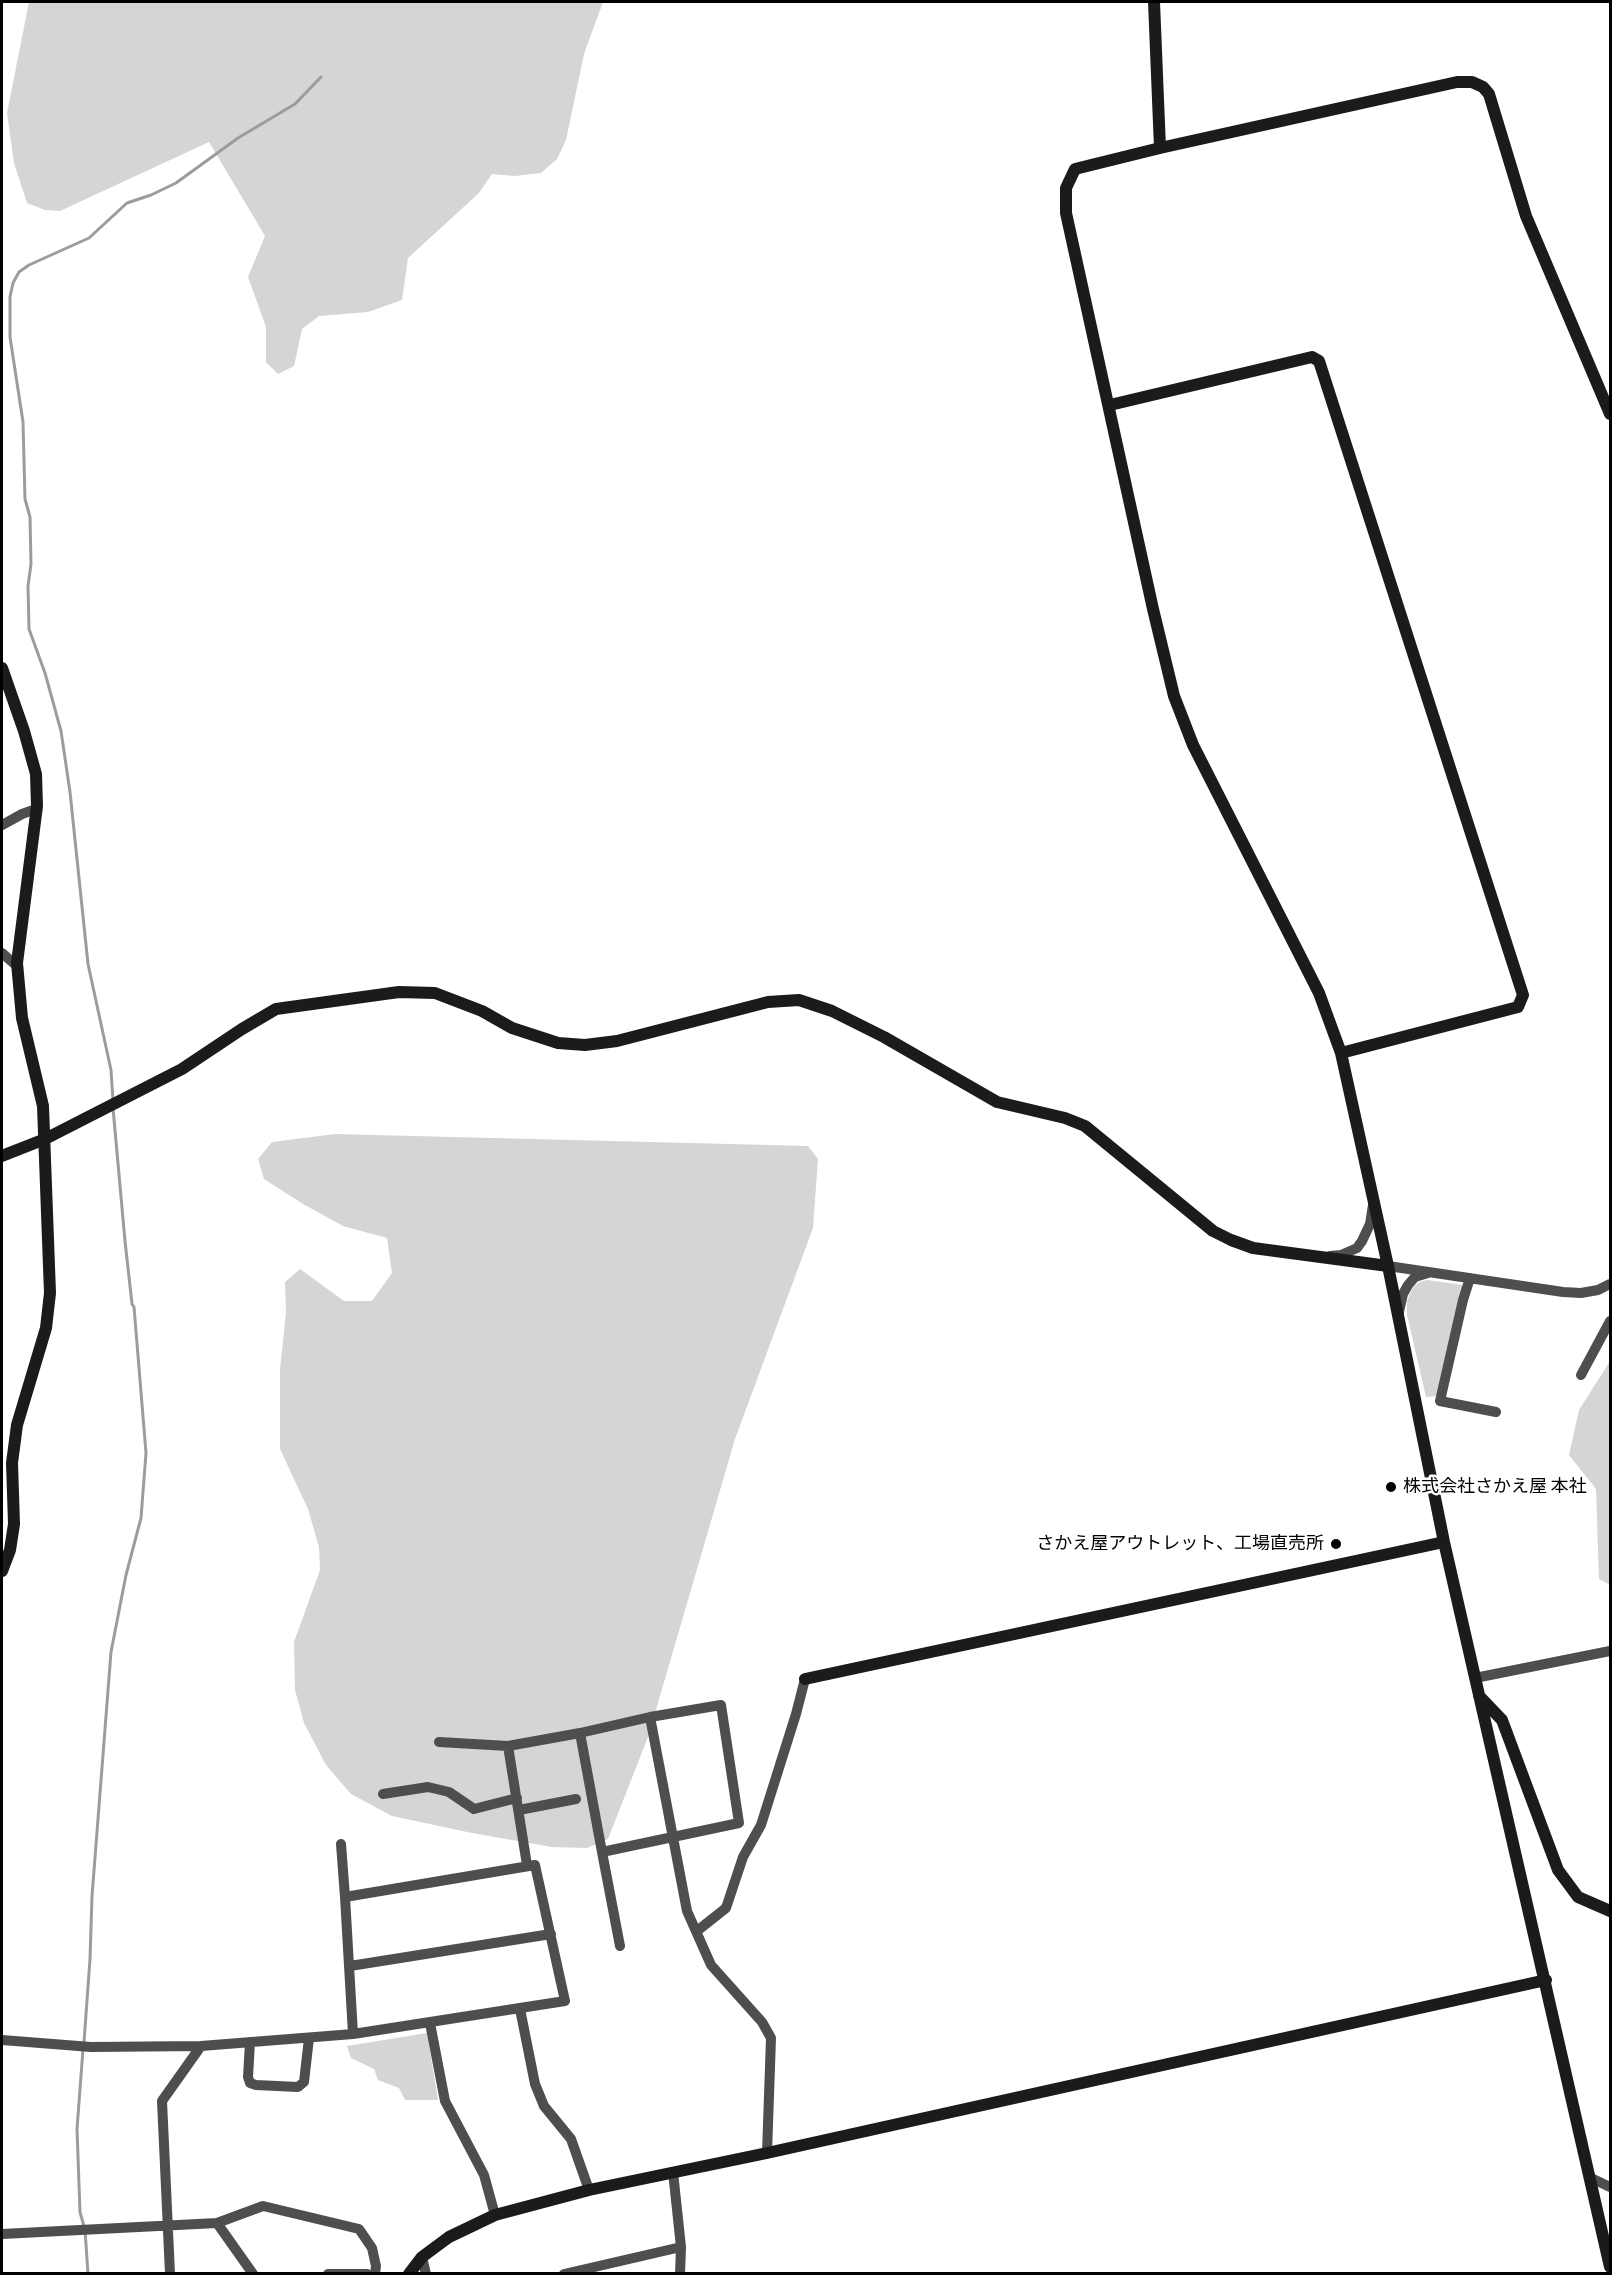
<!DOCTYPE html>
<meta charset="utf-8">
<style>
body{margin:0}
#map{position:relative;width:1612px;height:2275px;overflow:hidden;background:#fff;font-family:"PT Sans Narrow",sans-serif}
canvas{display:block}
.frame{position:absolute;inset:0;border:3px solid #000;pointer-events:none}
</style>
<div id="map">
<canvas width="1612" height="2275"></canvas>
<div class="frame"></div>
</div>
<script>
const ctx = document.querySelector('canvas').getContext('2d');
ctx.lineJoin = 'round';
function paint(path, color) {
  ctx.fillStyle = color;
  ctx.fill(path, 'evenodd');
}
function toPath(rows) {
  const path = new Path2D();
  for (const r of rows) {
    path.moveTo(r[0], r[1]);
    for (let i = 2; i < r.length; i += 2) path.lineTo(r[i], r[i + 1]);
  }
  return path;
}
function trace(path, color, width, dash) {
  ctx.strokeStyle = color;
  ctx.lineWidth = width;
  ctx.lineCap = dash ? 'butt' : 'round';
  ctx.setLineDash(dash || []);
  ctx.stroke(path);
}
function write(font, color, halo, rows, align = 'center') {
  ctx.font = font + ' "PT Sans Narrow","Noto Sans JP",sans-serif';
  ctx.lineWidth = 5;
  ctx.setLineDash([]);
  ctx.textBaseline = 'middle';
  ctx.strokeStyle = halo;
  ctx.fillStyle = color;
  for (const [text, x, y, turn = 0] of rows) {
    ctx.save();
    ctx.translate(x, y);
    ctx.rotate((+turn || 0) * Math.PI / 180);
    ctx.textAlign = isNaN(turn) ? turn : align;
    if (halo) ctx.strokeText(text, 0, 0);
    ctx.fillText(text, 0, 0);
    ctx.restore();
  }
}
const green = toPath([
 [29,2,603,2,584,54,566,140,557,159,541,173,515,176,492,174,479,193,408,258,402,300,368,312,319,316,302,329,294,366,278,374,266,362,266,327,248,277,265,236,209,142,60,211,45,210,27,203,14,163,7,113],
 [335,1134,808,1146,818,1159,813,1228,735,1439,648,1737,608,1839,587,1848,552,1847,472,1833,392,1816,351,1794,326,1765,304,1723,295,1690,294,1642,320,1570,319,1547,308,1509,280,1449,280,1369,286,1313,285,1282,300,1269,344,1301,372,1301,392,1273,387,1238,343,1226,303,1204,264,1179,258,1159,272,1142],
 [1427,1280,1463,1285,1437,1396,1426,1397,1407,1315,1407,1301,1413,1287,1420,1282],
 [1610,1361,1610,1585,1599,1579,1596,1489,1569,1455,1579,1410],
 [427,2033,438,2100,405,2100,399,2088,378,2080,374,2069,351,2058,347,2046]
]);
const stream = toPath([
 [113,1101,111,1070,88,964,70,792,61,731,45,673,29,629,28,586,31,564,30,517,25,499,23,422,10,337,10,297,13,283,19,272,29,265,89,238,127,203,151,195,176,183,238,138,295,104,321,77],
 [84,2042,90,1959,92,1896,111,1652,126,1575,141,1518,146,1453,134,1307,132,1304,125,1241,113,1108],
 [83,2049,77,2129,80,2212,85,2230,88,2274]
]);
const street = toPath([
 [2,825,22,814,36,809],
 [2,953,18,967],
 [1330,1256,1341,1255,1357,1248,1362,1241,1370,1224,1373,1205],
 [1388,1266,1563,1292,1581,1293,1598,1290,1610,1284],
 [1470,1278,1463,1300,1440,1401,1496,1412],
 [1399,1312,1403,1294,1408,1285,1415,1277,1428,1273],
 [1581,1375,1610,1321],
 [1475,1678,1610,1651],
 [580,1733,602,1852,739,1823,721,1705,650,1717],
 [439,1742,508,1746],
 [383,1794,428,1787,449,1792,474,1809,517,1798],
 [519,1810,576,1799],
 [341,1844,345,1897],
 [602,1852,620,1946],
 [527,1865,508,1746,580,1733,650,1717,687,1911,711,1965,762,2022,771,2038,767,2153],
 [697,1931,726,1908,743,1857,761,1825,796,1714,805,1679],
 [350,1966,551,1934],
 [520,2009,535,2084,544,2106,571,2139,589,2190],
 [430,2023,445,2101,484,2175,495,2215],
 [2,2040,91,2047,201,2046],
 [250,2042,248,2077,250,2083,256,2085,298,2087,304,2082,309,2038],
 [673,2172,681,2247,680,2274],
 [1591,2178,1610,2187],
 [217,2223,253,2274],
 [2,2234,217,2223,263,2206,359,2229,372,2248,376,2266,375,2274],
 [422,2257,426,2274],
 [170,2274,162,2101,201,2046,353,2034,565,2001,535,1865,345,1897,353,2034],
 [328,2274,367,2274],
 [564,2274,681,2247]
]);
const secondary = toPath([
 [1154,2,1160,148],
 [1110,405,1312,357,1319,361,1523,995,1518,1007,1341,1053],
 [1610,414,1526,216,1489,94,1483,87,1472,82,1457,82,1160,148,1075,169,1066,188,1066,213,1153,609,1174,696,1193,745,1319,993,1341,1053,1388,1266,1444,1542,1610,2267],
 [2,668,24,731,36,774,37,806,17,963,22,1018,43,1106,50,1293,46,1328,17,1425,12,1463,14,1524,10,1550,2,1571],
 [2,1156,45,1139,182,1069,242,1029,276,1009,399,992,435,993,482,1011,512,1028,558,1043,585,1045,617,1041,768,1002,799,1000,832,1011,884,1037,997,1102,1065,1118,1085,1126,1213,1231,1231,1240,1253,1248,1388,1266],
 [805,1679,1444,1542],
 [1479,1696,1502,1720,1558,1870,1578,1897,1610,1911],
 [409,2274,422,2257,449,2237,495,2215,589,2190,767,2153,1546,1980]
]);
const markers = [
 [1391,1487,6,"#000"],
 [1336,1544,6,"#000"]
];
const poiNames = [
 ["株式会社さかえ屋 本社",1403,1487],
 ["さかえ屋アウトレット、工場直売所",1324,1544,"right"]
];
paint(green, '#d5d5d5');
trace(stream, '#9c9c9c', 3);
trace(street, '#4e4e4e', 10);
trace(secondary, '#1b1b1b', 12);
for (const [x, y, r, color] of markers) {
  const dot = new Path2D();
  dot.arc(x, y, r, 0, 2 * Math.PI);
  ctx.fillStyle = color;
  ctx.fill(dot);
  trace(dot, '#fff', 2);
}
write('18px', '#000', '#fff', poiNames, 'left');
</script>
